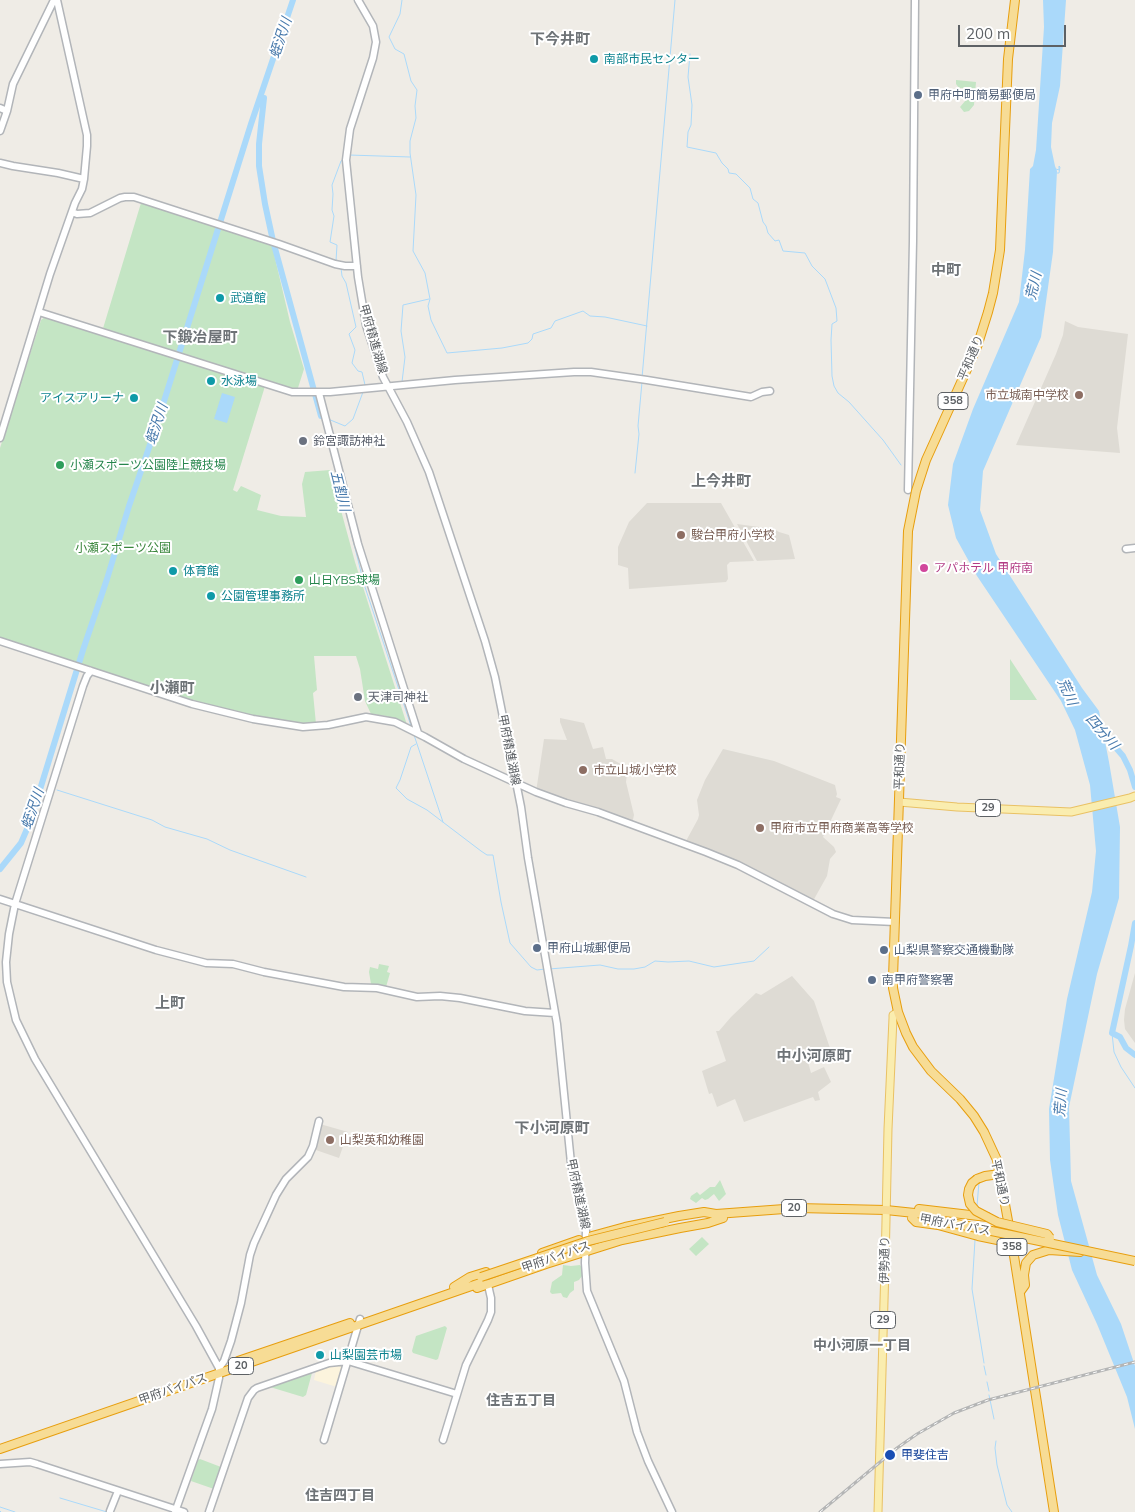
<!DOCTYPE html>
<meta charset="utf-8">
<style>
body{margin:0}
#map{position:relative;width:1135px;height:1512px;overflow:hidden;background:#efece6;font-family:Mulish,sans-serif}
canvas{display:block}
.scale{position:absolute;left:958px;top:25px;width:108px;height:22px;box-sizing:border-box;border:2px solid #5d6165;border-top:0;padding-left:6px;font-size:15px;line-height:18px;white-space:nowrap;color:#5d6165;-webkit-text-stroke:4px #fff;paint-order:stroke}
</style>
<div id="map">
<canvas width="1135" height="1512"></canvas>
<div class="scale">200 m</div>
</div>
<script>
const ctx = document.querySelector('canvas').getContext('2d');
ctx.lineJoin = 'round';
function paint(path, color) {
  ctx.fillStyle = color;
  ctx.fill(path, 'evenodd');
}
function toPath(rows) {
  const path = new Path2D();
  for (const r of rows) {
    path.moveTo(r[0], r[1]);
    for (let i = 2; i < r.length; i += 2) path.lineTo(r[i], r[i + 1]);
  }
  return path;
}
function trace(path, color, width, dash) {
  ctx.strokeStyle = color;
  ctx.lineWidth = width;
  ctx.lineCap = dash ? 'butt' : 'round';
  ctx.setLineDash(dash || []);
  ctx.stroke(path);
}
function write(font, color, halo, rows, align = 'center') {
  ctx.font = font + ' Mulish,"Noto Sans JP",sans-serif';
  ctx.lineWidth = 4;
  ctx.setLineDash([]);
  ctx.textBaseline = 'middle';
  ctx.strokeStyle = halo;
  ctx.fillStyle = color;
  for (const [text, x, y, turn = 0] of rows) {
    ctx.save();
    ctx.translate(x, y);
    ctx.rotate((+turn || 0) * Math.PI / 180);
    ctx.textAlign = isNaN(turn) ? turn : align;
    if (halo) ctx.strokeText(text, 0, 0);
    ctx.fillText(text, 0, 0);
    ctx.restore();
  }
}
const commercial = toPath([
 [340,1364,342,1369,337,1387,314,1380,316,1370]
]);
const education = toPath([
 [1065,321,1078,327,1128,334,1117,428,1120,453,1016,445,1056,354,1063,335],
 [647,503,721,503,754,561,730,562,727,565,728,579,726,582,629,589,628,568,618,565,618,547,629,522],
 [737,524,774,529,779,532,789,535,795,559,757,561],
 [560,718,584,723,593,749,603,747,606,759,612,759,624,766,628,766,626,782,634,815,632,824,536,792,544,739,567,740,560,722],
 [723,749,774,761,835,785,837,794,836,797,841,799,823,837,834,847,836,852,830,859,827,876,813,901,735,861,686,841,698,819,699,815,697,800,705,780],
 [1135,973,1135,1043,1125,1029,1124,1020,1125,1009],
 [792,976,814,1001,833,1057,806,1055,811,1073,824,1067,831,1082,818,1092,820,1100,815,1101,813,1097,744,1122,735,1099,717,1107,712,1093,709,1094,702,1071,726,1061,716,1031,719,1031,731,1017,756,993,761,995],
 [320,1124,348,1132,339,1158,313,1149]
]);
const green = toPath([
 [956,80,976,82,974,105,969,111,964,112,960,107,966,100,968,88,959,88,956,84],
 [141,203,271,241,290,322,304,369,297,391,266,383,233,490,237,492,241,486,261,495,257,510,281,516,306,517,302,484,305,472,330,470,355,562,407,725,386,716,371,714,365,701,360,669,356,656,314,656,317,690,313,693,316,724,305,724,271,720,217,708,0,638,0,448,41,320,45,317,101,335],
 [1010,659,1037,700,1010,700],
 [379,964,389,966,387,972,390,973,386,987,371,984,369,972,370,967,378,969],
 [720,1180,726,1194,719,1201,714,1194,708,1199,705,1200,702,1198,696,1203,690,1199,691,1196,697,1192,700,1195,710,1187,715,1187],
 [702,1237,709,1244,696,1256,689,1249],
 [563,1265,571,1266,580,1265,583,1269,582,1276,579,1280,574,1282,574,1290,570,1293,567,1298,563,1297,561,1293,552,1294,550,1292,552,1282,562,1275],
 [445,1326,447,1328,438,1359,436,1360,413,1353,412,1351,416,1336],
 [311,1372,312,1373,306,1395,303,1397,270,1387,271,1386],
 [200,1459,221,1467,221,1469,214,1489,191,1481,198,1460]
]);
const water = toPath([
 [1043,0,1066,0,1060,86,1052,123,1051,147,1055,166,1057,171,1053,252,1041,337,983,471,980,510,996,554,1082,688,1099,711,1109,762,1120,827,1119,898,1097,974,1069,1107,1071,1181,1097,1275,1121,1324,1135,1366,1135,1429,1127,1397,1097,1324,1072,1270,1058,1215,1050,1160,1049,1109,1067,999,1092,892,1096,851,1090,785,1075,730,1061,701,977,576,956,538,948,505,953,464,973,409,1019,302,1025,250,1030,169,1033,166,1036,150,1044,27],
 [222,393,235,397,227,423,214,419]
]);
const stream = toPath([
 [402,0,400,14,389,37,395,49,404,54,411,81,417,90,415,106,416,118,410,141,410,153,416,195,413,251,425,273,430,299,428,306,431,320,447,353,502,348,528,343,532,339,533,334,551,328,555,321,583,311,590,316,605,317,647,326],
 [690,54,688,77,692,105,691,125,688,132,687,147,716,153,722,163,728,169,729,173,736,174,750,188,753,199,758,203,763,222,766,226,768,233,775,241,779,240,783,251,805,253,812,266,825,279,836,308,837,321,832,324,831,340,832,376,834,386,838,393,849,402,883,440,901,465],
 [349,155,410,157],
 [1056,169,1059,170,1059,166,1060,167,1059,173,1057,173],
 [336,261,337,245,330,242,334,216,332,210,333,194,332,185,341,161,344,159],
 [336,267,341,268,342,276,346,283,356,327,349,334,355,350,352,363,358,371,362,372,365,385],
 [642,378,675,0],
 [402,382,405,357,401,331,403,305,429,299],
 [322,416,364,584,411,726],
 [328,419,345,426,353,419,363,392],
 [635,473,639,434,638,426,642,382],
 [414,735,443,822],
 [416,744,411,747,400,780,396,788,407,799,427,810,481,851,487,855,493,855,501,902,510,943,531,967,537,970,545,969],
 [57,790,152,820,165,827,207,839,230,850,306,877],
 [549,969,600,965,618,969,634,969,645,967,655,961,668,962,689,961,714,967,754,961,769,947],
 [1112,1033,1114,1052,1121,1067,1135,1088],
 [977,1206,979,1182],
 [975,1240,972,1289,984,1363],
 [984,1366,986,1375],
 [987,1382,989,1391],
 [989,1395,994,1419],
 [996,1441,995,1448,997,1465,1007,1505,1012,1512],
 [60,1498,107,1512],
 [0,1507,15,1512],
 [0,1511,1,1512]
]);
const river = toPath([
 [264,98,259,144,259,166,265,204,273,241,321,416],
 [1098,727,1123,756,1130,770,1135,787],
 [0,869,21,843,30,822,83,650,107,579,129,506,154,433,251,124,293,0],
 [1135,923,1131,946,1112,1033,1120,1037,1126,1048,1135,1055]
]);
const secondary = toPath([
 [358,0,373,26,376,42,373,58,350,129,346,160,358,277,366,325,383,377,407,422,429,472,485,641,495,677,521,807,528,858,557,1024,571,1163,586,1231,585,1263,587,1291,624,1381,637,1432,648,1461,672,1512],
 [0,108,7,111,13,84,54,0],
 [0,131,7,111],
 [0,163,13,166,58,173,84,179],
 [72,212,77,214,90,213,120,198,125,197,134,197,279,244,335,264,345,266,357,266],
 [39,312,292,392,330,392,455,380,574,372,591,372,647,380,751,397,762,392,770,391],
 [319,393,358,544,418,733],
 [0,438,50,274,75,203,82,189,84,179,87,146,87,135,57,0],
 [908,490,913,241,915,0],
 [1126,549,1135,548],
 [0,641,192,704,253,719,303,727,328,725,366,717,395,722,425,737,464,759,536,792,566,803,598,812,706,852,738,865,833,914,852,920,895,922],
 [91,671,87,676,83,686,15,904,9,934,6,962,7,982,16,1020,35,1059,196,1326,219,1368,219,1378,212,1409,175,1512],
 [0,899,156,950,206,963,233,964,264,972,344,987,377,988,417,997,440,996,460,998,525,1011,555,1013],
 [219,1368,224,1361,231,1341,241,1303,250,1255,254,1243,276,1195,286,1179,308,1157,313,1146,319,1121],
 [324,1440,360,1319],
 [443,1440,466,1365,488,1320,491,1312,491,1298,488,1285],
 [0,1464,30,1462,37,1464,184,1512],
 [110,1511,118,1491],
 [209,1512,248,1398,254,1390,257,1388,329,1363,348,1361,457,1394]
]);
const primary = toPath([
 [899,802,957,807,1071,812,1130,798,1135,796],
 [878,1512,885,1266,888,1129,893,1018,893,1015,898,1012]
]);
const highway = toPath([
 [1015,0,1008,59,1000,250,993,293,988,312,977,347,926,460,916,491,908,531,893,978,893,988,898,1012,906,1033,913,1047,931,1071,960,1099,974,1116,984,1132,997,1160,1012,1243,1054,1512],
 [977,1179,985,1176,1000,1174],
 [919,1209,987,1217],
 [716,1214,798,1208,886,1210,924,1214],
 [912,1218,916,1222,938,1225,978,1236,1012,1243],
 [592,1236,625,1227,679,1216,704,1212,716,1214],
 [542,1253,579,1240],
 [454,1287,470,1277,486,1272],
 [477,1288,546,1264,622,1240,680,1228,708,1223,723,1218],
 [1020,1292,1025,1285,1024,1275,1026,1263,1033,1255,1049,1250,1080,1252],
 [238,1361,350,1323],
 [0,1449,483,1282]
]);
const rail = toPath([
 [820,1512,897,1448,917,1434,954,1413,988,1400,1135,1362]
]);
const highwayBridge = toPath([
 [977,1179,972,1183,969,1189,968,1195,970,1204,976,1211,997,1222,1047,1234,1050,1238],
 [924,1219,963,1225,1135,1261],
 [481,1277,588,1241,665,1222]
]);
const markers = [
 [594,59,5,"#0f9aa8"],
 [918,95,5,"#5c6f8a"],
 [220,298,5,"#0f9aa8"],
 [211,381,5,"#0f9aa8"],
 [1079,395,5,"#8d6e63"],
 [134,398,5,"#0f9aa8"],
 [303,441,5,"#6b7280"],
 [60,465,5,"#2e9e5b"],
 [681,535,5,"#8d6e63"],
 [924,568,5,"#d1479c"],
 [173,571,5,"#0f9aa8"],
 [299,580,5,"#2e9e5b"],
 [211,596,5,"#0f9aa8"],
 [358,697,5,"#6b7280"],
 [583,770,5,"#8d6e63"],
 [760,828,5,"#8d6e63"],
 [537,948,5,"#5c6f8a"],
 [884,950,5,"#5c6f8a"],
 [872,980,5,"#5c6f8a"],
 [330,1140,5,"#8d6e63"],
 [320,1355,5,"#0f9aa8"],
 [890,1455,6,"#1a4fb4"]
];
const shields = [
 [953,401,30],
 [988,808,25],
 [794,1208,25],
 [1012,1247,30],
 [883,1320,25],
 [241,1366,25]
];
const shieldNames = [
 ["358",953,401],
 ["29",988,808],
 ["20",794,1208],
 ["358",1012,1247],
 ["29",883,1320],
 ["20",241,1366]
];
const cultureNames = [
 ["南部市民センター",604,59],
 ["武道館",230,298],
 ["水泳場",221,381],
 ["アイスアリーナ",124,398,"right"],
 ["体育館",183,571],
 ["公園管理事務所",221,596],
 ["山梨園芸市場",330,1355]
];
const serviceNames = [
 ["甲府中町簡易郵便局",928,95],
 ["甲府山城郵便局",547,948],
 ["山梨県警察交通機動隊",894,950],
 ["南甲府警察署",882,980]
];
const streetNames = [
 ["甲府精進湖線",373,339,74],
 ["平和通り",971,358,-67],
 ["甲府精進湖線",509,750,79],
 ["平和通り",900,766,-88],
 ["平和通り",1000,1183,78],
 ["甲府精進湖線",578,1194,78],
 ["甲府バイパス",955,1225,10],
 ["甲府バイパス",556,1257,-19],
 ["伊勢通り",885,1260,-89],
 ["甲府バイパス",173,1389,-19]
];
const educationNames = [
 ["市立城南中学校",1069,395,"right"],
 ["駿台甲府小学校",691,535],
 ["市立山城小学校",593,770],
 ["甲府市立甲府商業高等学校",770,828],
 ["山梨英和幼稚園",340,1140]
];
const worshipNames = [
 ["鈴宮諏訪神社",313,441],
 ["天津司神社",368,697]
];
const leisureNames = [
 ["小瀬スポーツ公園陸上競技場",70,465],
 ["山日YBS球場",309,580]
];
const parkNames = [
 ["小瀬スポーツ公園",123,548]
];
const hotelNames = [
 ["アパホテル 甲府南",934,568]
];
const transitNames = [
 ["甲斐住吉",901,1455]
];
const waterNames = [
 ["蛭沢川",281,38,-72],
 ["荒川",1034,286,-77],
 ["蛭沢川",157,424,-72],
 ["五割川",340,491,76],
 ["荒川",1067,692,66],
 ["四分川",1102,732,49],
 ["蛭沢川",33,809,-71],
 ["荒川",1061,1103,-86]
];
const neighbourhoodNames = [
 ["中小河原一丁目",862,1346],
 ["住吉五丁目",521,1401],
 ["住吉四丁目",340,1496]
];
const quarterNames = [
 ["下今井町",560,39],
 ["中町",946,270],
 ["下鍛冶屋町",200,337],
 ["上今井町",721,481],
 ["小瀬町",172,688],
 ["上町",170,1003],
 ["中小河原町",814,1056],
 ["下小河原町",552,1128]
];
paint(commercial, '#fcf4dd');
paint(education, '#dedbd4');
paint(green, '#c4e5c4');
paint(water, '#aad9fa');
trace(stream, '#aad9fa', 1);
trace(river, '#aad9fa', 6);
trace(secondary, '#b2b5b9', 9);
trace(primary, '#e9c164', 9);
trace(highway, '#e79e0e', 10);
trace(secondary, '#fff', 6);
trace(primary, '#faedaf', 7);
trace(highway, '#f7dc95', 8);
trace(rail, '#b4b5b5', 3);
trace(rail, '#fff', 1, [4]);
trace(highwayBridge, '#e79e0e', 10, []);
trace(highwayBridge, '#f7dc95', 8);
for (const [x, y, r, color] of markers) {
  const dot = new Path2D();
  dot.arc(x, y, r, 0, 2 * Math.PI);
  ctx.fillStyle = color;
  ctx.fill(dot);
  trace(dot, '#fff', 2);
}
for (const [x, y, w] of shields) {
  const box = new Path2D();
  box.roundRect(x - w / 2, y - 8.5, w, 17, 4);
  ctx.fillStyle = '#fff';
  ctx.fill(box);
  trace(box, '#5d6165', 1);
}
write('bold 11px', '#5d6165', null, shieldNames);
write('12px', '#0d838f', '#fff', cultureNames, 'left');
write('12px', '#4e5e75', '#fff', serviceNames, 'left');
write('12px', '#5d6165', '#fff', streetNames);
write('12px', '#785e54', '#fff', educationNames, 'left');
write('12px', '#5b616d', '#fff', worshipNames, 'left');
write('12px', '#27864d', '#fff', leisureNames, 'left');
write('12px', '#3b863d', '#fff', parkNames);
write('12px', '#b23c85', '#fff', hotelNames, 'left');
write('12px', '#164399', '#fff', transitNames, 'left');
write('italic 14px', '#487aac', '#fff', waterNames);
write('bold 14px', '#6e7377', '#fff', neighbourhoodNames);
write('bold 15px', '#6e7377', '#fff', quarterNames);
</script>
